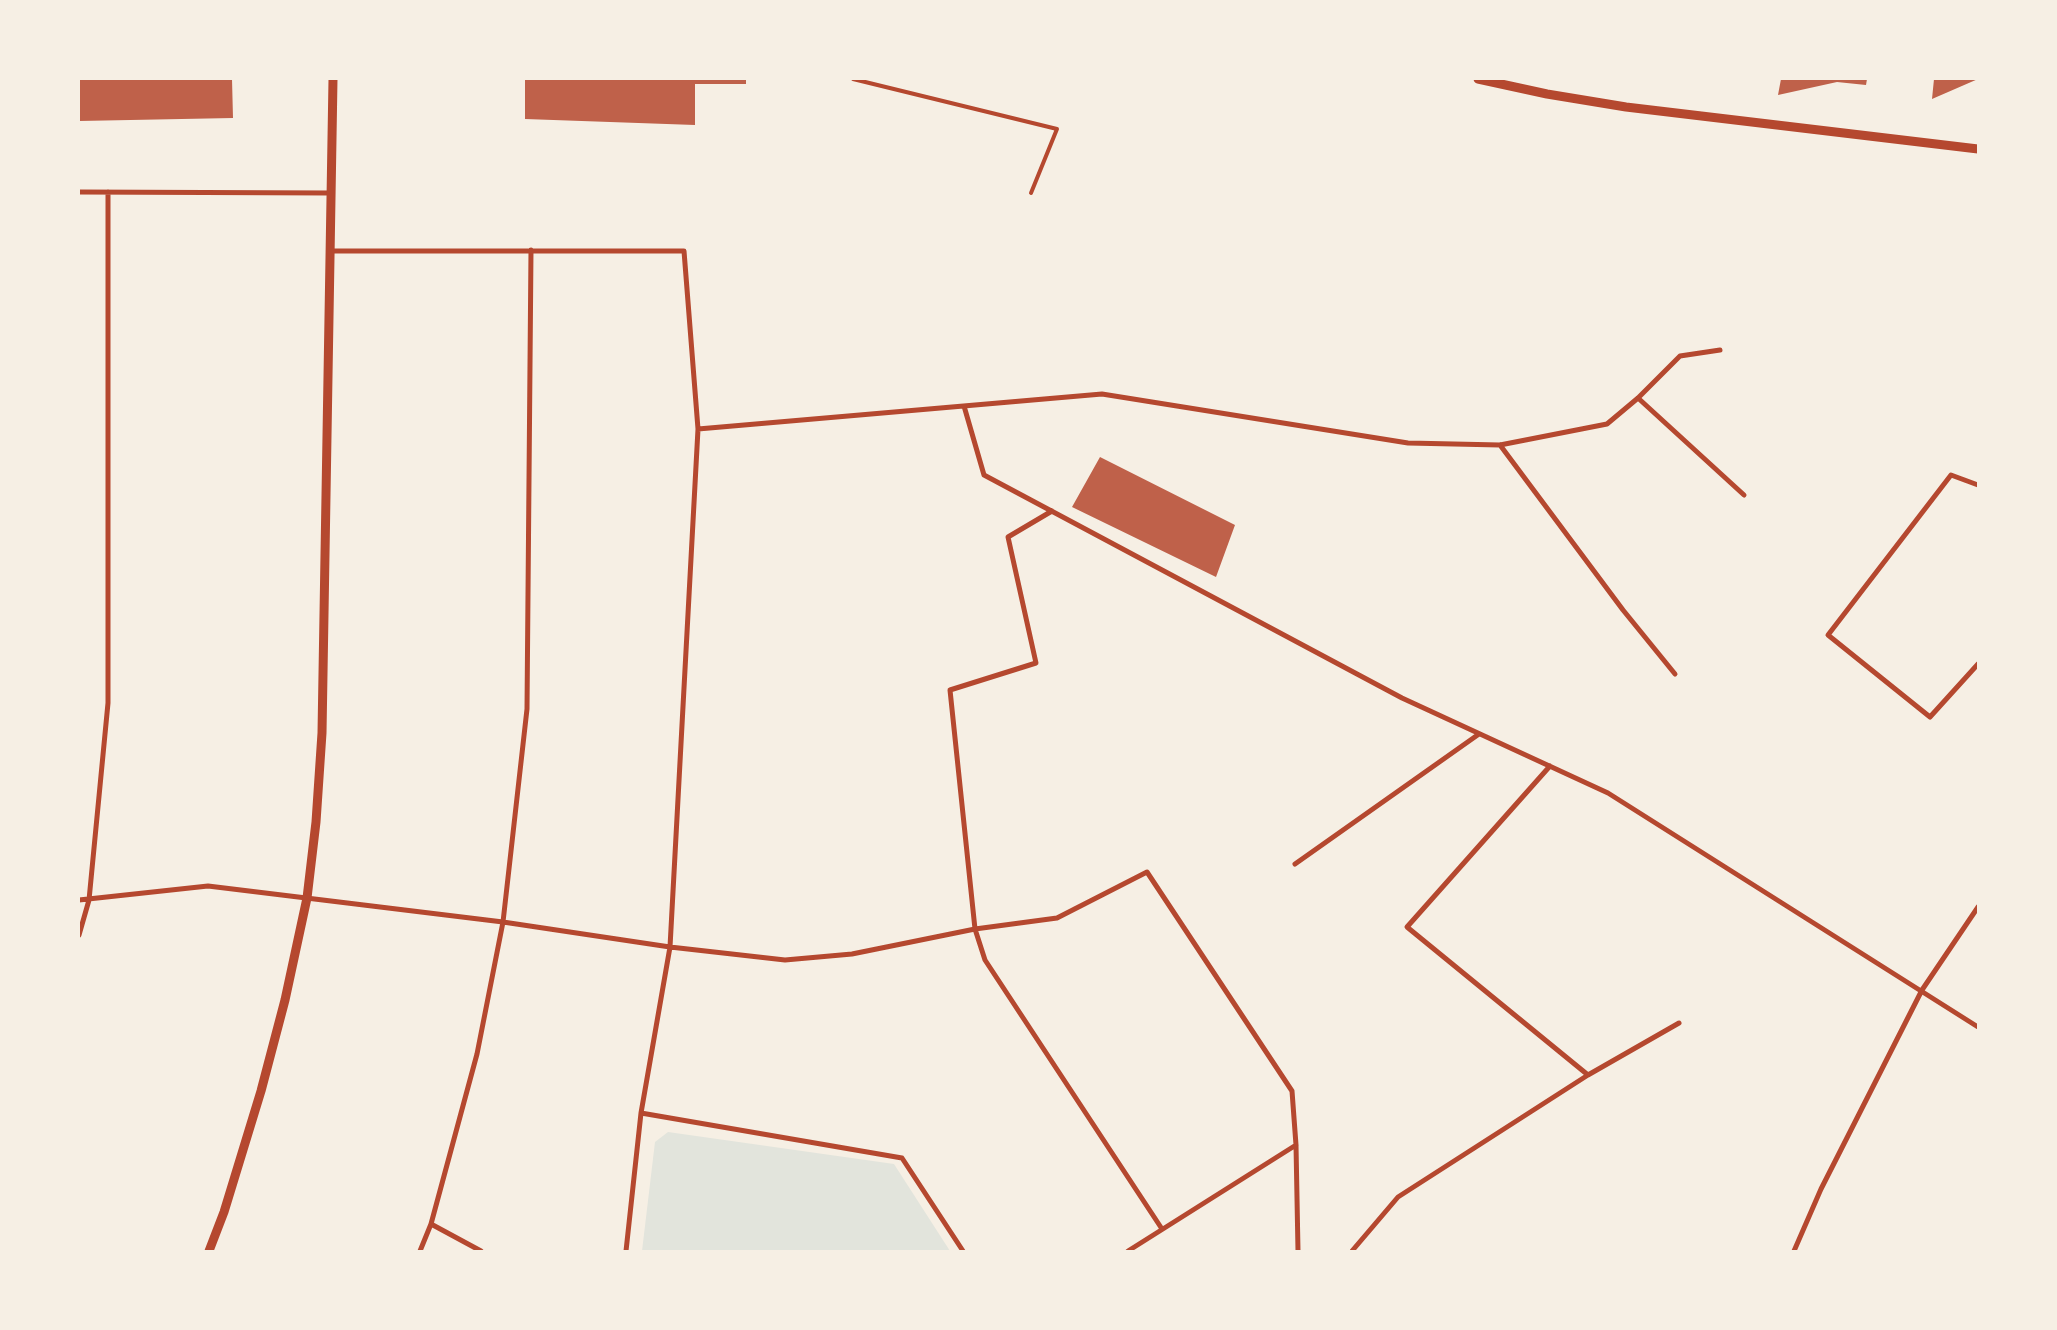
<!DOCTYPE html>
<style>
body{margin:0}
#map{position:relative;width:2057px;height:1330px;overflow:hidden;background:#f6efe4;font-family:Figtree,sans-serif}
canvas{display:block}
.frame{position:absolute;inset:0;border:80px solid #f6efe4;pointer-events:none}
</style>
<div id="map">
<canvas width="2057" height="1330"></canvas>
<div class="frame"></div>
</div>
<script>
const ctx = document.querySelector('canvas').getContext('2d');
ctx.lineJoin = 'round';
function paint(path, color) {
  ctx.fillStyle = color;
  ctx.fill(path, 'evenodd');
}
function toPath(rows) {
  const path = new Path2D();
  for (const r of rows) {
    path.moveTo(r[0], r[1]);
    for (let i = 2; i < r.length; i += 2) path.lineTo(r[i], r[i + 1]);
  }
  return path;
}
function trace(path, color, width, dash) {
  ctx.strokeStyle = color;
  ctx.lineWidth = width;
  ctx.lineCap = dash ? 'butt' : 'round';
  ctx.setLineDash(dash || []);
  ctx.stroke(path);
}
const green = toPath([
 [668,1132,894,1164,950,1251,642,1251,655,1142]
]);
const building = toPath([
 [79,79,232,79,233,118,79,121],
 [525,79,746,79,746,84,695,84,695,125,525,119],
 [1781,79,1867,79,1866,85,1837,82,1778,95],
 [1934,79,1978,79,1932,99],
 [1100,457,1235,525,1216,577,1072,507]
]);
const service = toPath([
 [853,79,1057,129,1031,193]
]);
const minor = toPath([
 [79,192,330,193],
 [330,251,684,251,698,429,670,947,641,1113,626,1251],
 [1638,398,1744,495],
 [964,406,984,475,1402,698,1608,793,1978,1027],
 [698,429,1102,394,1408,443,1500,445,1607,424,1638,398,1680,356,1720,350],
 [1500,445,1623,610,1675,674],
 [1978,485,1951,475,1828,635,1930,717,1978,664],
 [1052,511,1008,537,1036,663,950,690,975,929,985,960,1162,1229],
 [1550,766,1407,927,1588,1075],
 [1295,864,1479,734],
 [79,900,208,886,503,922,670,947,785,960,852,954,975,929,1057,918,1147,872,1292,1091,1296,1145,1298,1251],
 [79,935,89,900,108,703,108,192],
 [641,1113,902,1158,963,1251],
 [431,1224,481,1251],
 [420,1251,431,1224,477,1054,503,922,527,709,531,250],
 [1128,1251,1296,1145],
 [1352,1251,1398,1197,1588,1075,1679,1023],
 [1794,1251,1821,1189,1922,990,1978,907]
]);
const tertiary = toPath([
 [1478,79,1547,94,1626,107,1978,149],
 [209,1251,224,1212,261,1091,285,1000,307,898,316,822,322,733,333,79]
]);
paint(green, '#e2e4dc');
paint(building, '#bf614a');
trace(service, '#b5482f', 4);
trace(minor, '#b5482f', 5);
trace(tertiary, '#b5482f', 9);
</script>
